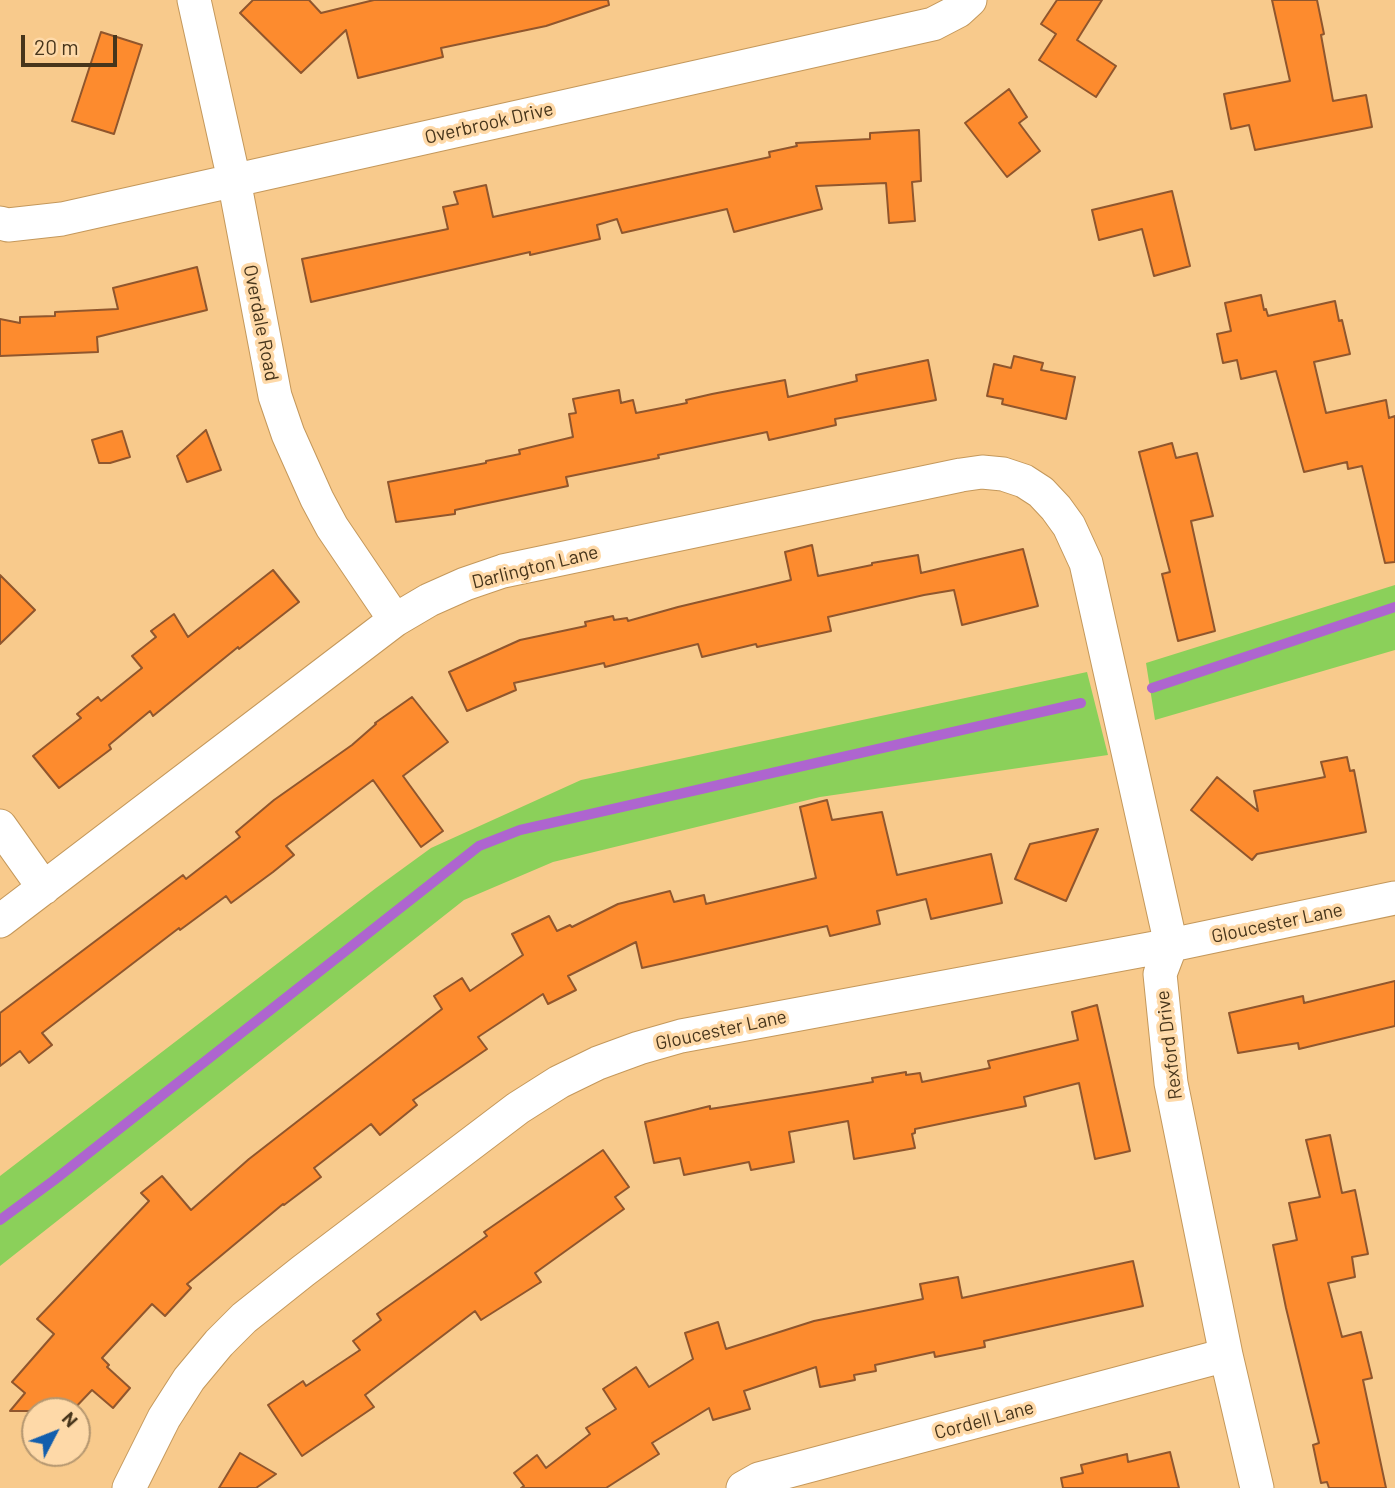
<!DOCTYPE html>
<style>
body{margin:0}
#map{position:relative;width:1395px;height:1488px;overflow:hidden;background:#f8ca8c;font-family:Barlow,sans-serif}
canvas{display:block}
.north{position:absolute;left:21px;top:1397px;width:70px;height:70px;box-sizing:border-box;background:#fed9a8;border:2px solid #b59770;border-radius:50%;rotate:48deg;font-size:19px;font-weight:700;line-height:28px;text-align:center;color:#47351b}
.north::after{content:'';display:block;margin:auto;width:24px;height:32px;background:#125ead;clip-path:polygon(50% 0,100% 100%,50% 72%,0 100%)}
.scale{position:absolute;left:21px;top:35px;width:96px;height:32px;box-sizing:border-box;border:4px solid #47351b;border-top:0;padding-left:9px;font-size:21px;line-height:24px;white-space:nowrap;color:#47351b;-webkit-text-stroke:5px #fed9a8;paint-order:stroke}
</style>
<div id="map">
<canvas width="1395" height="1488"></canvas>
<div class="north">N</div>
<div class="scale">20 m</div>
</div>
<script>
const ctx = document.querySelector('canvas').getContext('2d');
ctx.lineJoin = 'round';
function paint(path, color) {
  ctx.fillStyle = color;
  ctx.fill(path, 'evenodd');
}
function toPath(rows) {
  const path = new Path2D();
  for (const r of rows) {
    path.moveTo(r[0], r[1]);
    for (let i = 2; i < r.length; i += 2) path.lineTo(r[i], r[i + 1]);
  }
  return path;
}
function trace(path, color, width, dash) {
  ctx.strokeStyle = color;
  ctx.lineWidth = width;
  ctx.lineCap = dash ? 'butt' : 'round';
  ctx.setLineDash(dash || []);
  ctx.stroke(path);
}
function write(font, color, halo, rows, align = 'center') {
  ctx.font = font + ' Barlow,sans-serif';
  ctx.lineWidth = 7;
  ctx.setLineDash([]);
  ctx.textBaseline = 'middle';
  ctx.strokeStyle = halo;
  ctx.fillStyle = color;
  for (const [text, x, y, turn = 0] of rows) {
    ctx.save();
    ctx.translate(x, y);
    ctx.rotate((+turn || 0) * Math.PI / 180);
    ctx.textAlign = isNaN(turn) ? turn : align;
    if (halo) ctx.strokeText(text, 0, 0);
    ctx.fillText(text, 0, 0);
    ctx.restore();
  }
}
const green = toPath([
 [1395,585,1395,650,1155,720,1146,663],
 [1087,672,1108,755,820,797,553,862,464,900,0,1266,0,1176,376,888,431,848,581,780]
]);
const stream = toPath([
 [1152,688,1395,607],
 [0,1220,53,1181,479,846,520,830,1081,703]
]);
const building = toPath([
 [253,0,309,0,321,13,374,0,608,0,609,5,546,26,441,48,443,57,358,78,346,30,301,73,240,13,253,0],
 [1057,0,1102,0,1077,40,1116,66,1096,97,1039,60,1056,34,1041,24,1057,0],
 [1272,0,1317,0,1324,34,1321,35,1333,101,1366,95,1372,127,1255,150,1249,125,1231,129,1224,94,1290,81,1272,0],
 [101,32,142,45,114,134,72,121,101,32],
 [1009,89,1027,117,1019,123,1040,151,1007,177,965,123,1009,89],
 [919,130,921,181,912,182,915,221,889,223,886,183,816,186,822,209,734,232,727,209,622,233,617,219,597,225,600,239,530,255,530,252,311,302,302,259,448,229,443,207,458,204,454,192,486,185,493,217,770,157,769,152,797,146,796,143,870,139,870,133,919,130],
 [1172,191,1190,266,1154,276,1142,229,1099,240,1092,210,1172,191],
 [197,267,207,310,97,337,98,352,0,356,0,319,20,323,20,317,55,316,55,312,118,309,113,288,197,267],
 [1261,295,1264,310,1266,309,1268,316,1335,301,1339,321,1342,320,1350,354,1314,362,1326,413,1386,400,1389,418,1395,416,1395,562,1385,563,1362,466,1348,469,1347,462,1304,472,1276,371,1241,379,1237,360,1223,363,1217,334,1231,331,1225,303,1261,295],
 [1014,356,1043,363,1041,370,1075,377,1066,419,1002,404,1003,399,987,396,994,364,1011,368,1014,356],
 [928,360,936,400,835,419,836,425,769,440,767,432,658,455,659,458,566,477,568,486,455,510,455,514,396,522,388,482,486,463,486,461,520,454,519,450,573,437,569,414,576,413,573,399,619,390,621,403,633,400,636,413,687,403,686,400,712,394,785,380,788,397,857,381,856,375,928,360],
 [206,430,221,470,187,482,177,456,206,430],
 [122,431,130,457,110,463,99,463,92,440,122,431],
 [1172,443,1176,458,1197,453,1213,516,1191,521,1215,631,1178,641,1162,574,1170,572,1139,452,1172,443],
 [812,545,818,576,872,565,872,563,918,555,921,573,1023,549,1038,606,962,625,954,590,924,595,828,617,831,631,757,647,756,644,702,657,698,644,605,667,604,663,514,683,516,690,467,711,449,672,520,640,586,626,585,622,613,616,614,620,627,618,628,621,678,607,791,580,785,552,812,545],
 [273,570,299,602,239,649,238,647,153,716,150,711,109,745,111,749,59,788,33,756,81,718,77,714,98,697,101,701,142,668,132,656,156,637,151,631,174,614,188,637,273,570],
 [0,575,35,610,0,644,0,575],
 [412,697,448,742,403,776,443,831,421,847,373,780,286,846,294,855,273,872,231,903,226,896,180,930,179,928,42,1033,52,1045,29,1063,20,1051,0,1066,0,1013,183,875,186,879,240,837,236,832,274,800,352,745,376,724,375,723,412,697],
 [1347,757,1350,771,1354,770,1366,832,1257,854,1252,860,1191,810,1217,777,1258,811,1254,791,1325,777,1321,762,1347,757],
 [827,800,832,820,882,812,897,875,991,854,1002,903,931,919,926,899,877,911,880,924,830,936,827,926,642,968,636,942,568,976,576,990,548,1004,543,994,478,1037,487,1049,413,1100,417,1105,380,1135,371,1124,314,1168,321,1177,284,1205,283,1204,187,1284,191,1288,165,1316,152,1304,102,1358,109,1365,107,1367,130,1388,113,1408,92,1390,72,1411,10,1411,25,1393,12,1382,54,1334,37,1319,149,1201,141,1193,162,1176,191,1210,249,1159,442,1009,434,996,462,978,470,991,523,955,512,934,549,916,557,931,570,925,572,927,618,904,670,891,674,902,704,895,706,904,816,878,800,807,827,800],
 [1098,829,1066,901,1015,879,1030,844,1098,829],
 [1395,981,1395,1026,1299,1049,1298,1043,1238,1053,1229,1013,1303,996,1304,1003,1395,981],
 [1097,1005,1130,1151,1095,1159,1079,1083,1024,1097,1026,1106,915,1129,915,1133,912,1134,915,1148,854,1159,848,1121,789,1132,794,1162,751,1170,749,1162,684,1175,680,1158,654,1163,645,1122,710,1106,710,1109,723,1107,815,1092,873,1082,872,1078,906,1072,906,1075,920,1073,922,1082,990,1068,988,1061,1078,1040,1072,1012,1097,1005],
 [1330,1135,1342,1193,1355,1190,1368,1254,1352,1257,1355,1277,1328,1283,1342,1337,1361,1332,1372,1378,1363,1380,1386,1488,1329,1488,1327,1482,1321,1483,1313,1445,1319,1443,1286,1308,1273,1245,1297,1240,1289,1203,1320,1197,1306,1140,1330,1135],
 [603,1150,629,1187,615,1197,624,1209,535,1273,541,1282,481,1320,475,1311,365,1395,374,1407,302,1456,268,1405,303,1381,306,1386,360,1350,353,1341,381,1320,377,1314,487,1236,484,1232,603,1150],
 [1133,1261,1143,1306,984,1341,985,1347,935,1357,934,1352,875,1365,876,1371,854,1375,855,1380,820,1387,816,1367,744,1391,750,1409,713,1420,709,1408,652,1443,659,1454,606,1488,521,1488,524,1486,514,1473,537,1455,546,1468,590,1434,586,1428,616,1409,603,1389,636,1367,649,1387,693,1359,685,1333,718,1322,726,1349,814,1321,923,1299,920,1284,958,1277,962,1298,1133,1261],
 [1170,1452,1179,1488,1063,1488,1061,1478,1083,1473,1081,1465,1127,1454,1128,1462,1170,1452],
 [240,1453,276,1474,256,1488,219,1488,240,1453]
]);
const minor = toPath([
 [194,0,234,180,275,396,288,434,317,499,332,527,395,620],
 [0,223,8,225,62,219,933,24,958,11,970,0],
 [0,826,44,888],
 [0,921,395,620,429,600,465,584,503,571,961,475,982,472,1003,474,1024,481,1041,492,1056,508,1069,526,1086,563,1171,945,1160,974,1171,1083,1226,1355,1257,1488],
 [129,1488,164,1418,189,1379,219,1343,244,1318,303,1271,518,1108,559,1082,598,1063,639,1048,681,1036,1171,945,1395,898],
 [743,1488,759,1479,1226,1355]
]);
const streetNames = [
 ["Overbrook Drive",489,123,-13],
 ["Overdale Road",261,323,79],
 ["Darlington Lane",535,567,-14],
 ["Gloucester Lane",1277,923,-12],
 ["Gloucester Lane",721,1030,-12],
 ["Rexford Drive",1169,1045,-97],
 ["Cordell Lane",984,1420,-15]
];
paint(green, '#8bd05a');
trace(stream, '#ae65cf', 10);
paint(building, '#fd8b2e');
trace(building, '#90562d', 2);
trace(minor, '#c4985b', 35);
trace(minor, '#fff', 33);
write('19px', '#47351b', '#fed9a8', streetNames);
</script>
